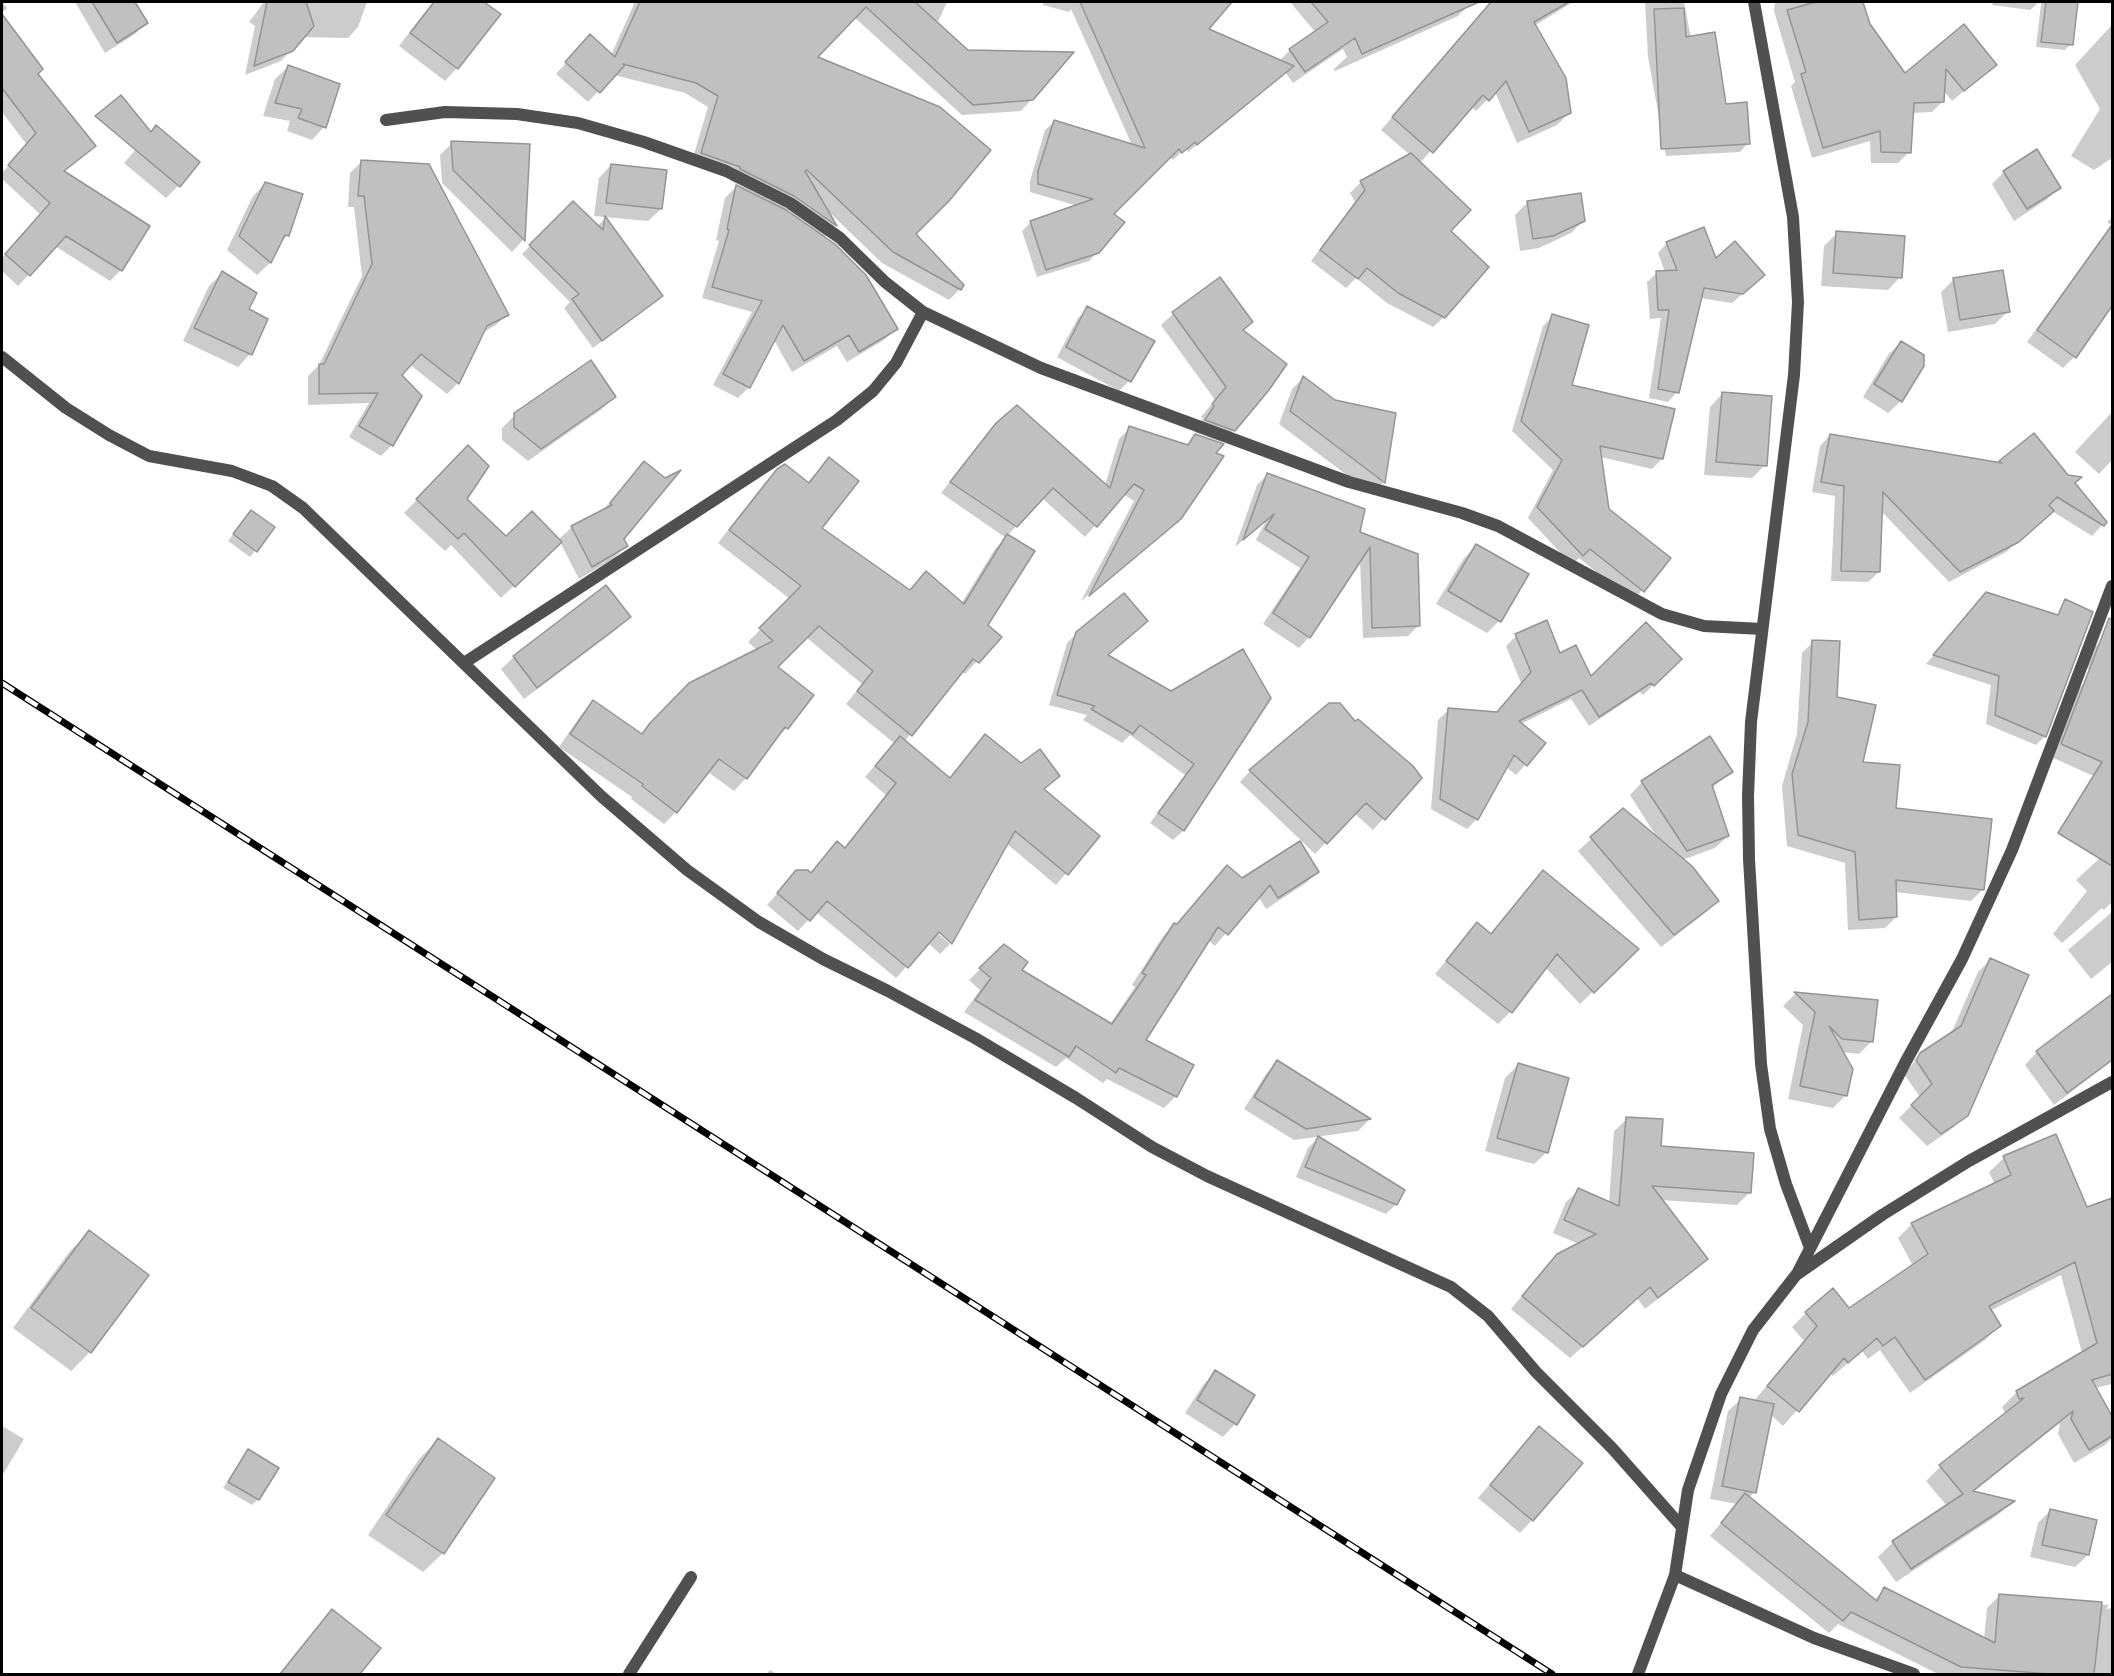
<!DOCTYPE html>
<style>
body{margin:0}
#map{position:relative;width:2114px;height:1676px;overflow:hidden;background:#fff;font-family:"Space Grotesk",sans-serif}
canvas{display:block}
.frame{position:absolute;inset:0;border:3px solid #000;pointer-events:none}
</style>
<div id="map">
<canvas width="2114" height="1676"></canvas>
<div class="frame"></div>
</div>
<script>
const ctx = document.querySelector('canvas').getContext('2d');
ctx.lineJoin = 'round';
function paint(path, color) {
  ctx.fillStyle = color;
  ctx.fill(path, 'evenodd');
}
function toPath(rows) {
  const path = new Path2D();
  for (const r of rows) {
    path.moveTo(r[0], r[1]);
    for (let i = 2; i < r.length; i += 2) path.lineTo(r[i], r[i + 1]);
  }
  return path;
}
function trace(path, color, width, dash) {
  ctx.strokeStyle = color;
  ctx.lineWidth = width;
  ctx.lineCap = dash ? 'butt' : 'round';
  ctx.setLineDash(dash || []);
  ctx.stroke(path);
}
const shadow = toPath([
 [2,2,7,8,2,13],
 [75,2,133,2,146,23,135,34,105,53],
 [264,2,367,2,358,27,348,38,303,37,281,61,245,75,255,26,249,22],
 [433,2,482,2,499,14,457,68,445,81,399,46],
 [635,2,947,2,937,24,967,52,1032,99,1021,111,962,115,854,17,816,58,914,234,960,289,949,300,882,263,828,211,835,226,823,238,896,329,884,340,847,362,837,346,792,372,774,340,749,387,738,398,713,385,752,312,702,298,719,241,716,240,725,198,736,187,791,214,792,213,729,180,730,178,691,164,708,107,685,93,614,75,588,102,556,74,580,47,611,55],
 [1044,2,1230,2,1206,29,1279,61,1290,50,1316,33,1290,2,1388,2,1393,13,1405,2,1466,2,1469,5,1458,16,1335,71,1334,69,1347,57,1343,49,1293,83,1285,72,1188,152,1185,149,1173,160,1169,156,1112,214,1098,252,1089,261,1037,277,1022,231,1031,222,1078,206,1030,192,1030,181,1045,130,1054,122,1132,145,1071,9,1069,12,1043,5],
 [1509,2,1573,2,1534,26,1569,113,1557,125,1517,143,1495,92,1476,111,1471,106,1420,163,1449,231,1444,317,1433,327,1387,303,1356,278,1346,288,1311,261,1355,202,1350,193,1361,182,1410,155,1381,130,1465,33,1477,20],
 [1645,2,1684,2,1691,38,1725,105,1748,143,1740,152,1666,156,1648,57],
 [1775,2,1861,2,1868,25,1904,75,1958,32,1995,65,1952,101,1943,90,1942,102,1932,112,1912,113,1909,152,1898,163,1871,163,1870,141,1812,158,1791,86,1795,82,1774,11],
 [1993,2,2039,2,2030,10,1992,5],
 [2043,2,2076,2,2071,44,2065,50,2036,47,2041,4],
 [2,17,41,69,36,74,94,146,63,172,121,270,110,281,55,246,18,286,2,271,2,258,41,215,2,179,2,173,27,145,2,112],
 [2112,25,2112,158,2094,170,2071,156,2100,109,2075,65],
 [288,67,324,127,312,140,287,131,290,121,263,116,275,79],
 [144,140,178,186,166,198,124,163],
 [452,143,528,145,523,240,512,252,442,183,440,155],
 [361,162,507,314,496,325,482,333,458,383,447,394,409,364,400,375,420,396,392,445,381,456,349,437,369,403,308,405,308,376,319,365,362,276,354,207,348,207,350,173],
 [611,165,661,209,648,221,594,216,599,178],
 [2004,172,2059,188,2046,200,2014,221,1992,184],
 [266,183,288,235,279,244,270,263,257,275,227,250,253,196],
 [1528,202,1584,220,1571,233,1539,248,1520,251,1515,215],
 [573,203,597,226,605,219,661,296,593,348,564,308,570,302,522,254],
 [2112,217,2112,304,2074,357,2063,368,2027,342,2111,225,2107,222],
 [1837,233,1900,277,1888,290,1821,286,1824,246],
 [1667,243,1715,261,1754,284,1732,303,1700,298,1677,392,1668,402,1649,398,1661,318,1650,319,1647,282,1657,273,1665,272,1658,253],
 [222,273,247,310,250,354,238,367,183,341,209,286],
 [1220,279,1251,322,1242,331,1234,430,1222,442,1194,432,1203,418,1201,417,1215,400,1161,325,1173,314],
 [1954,279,2008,311,1995,324,1948,332,1941,292],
 [1088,308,1129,381,1119,391,1057,357,1078,318],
 [1553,316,1570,386,1662,459,1652,469,1601,457,1608,509,1669,558,1633,601,1579,558,1572,565,1528,518,1553,470,1512,431,1543,326],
 [1901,342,1901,401,1888,413,1863,397,1888,355],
 [1303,378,1334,401,1395,414,1383,483,1372,494,1279,424,1292,389],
 [1722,394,1765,465,1752,478,1704,475,1710,407],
 [615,396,602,409,528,461,502,440,502,428,515,415],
 [1017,407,1105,485,1119,439,1130,428,1185,446,1196,436,1221,445,1214,454,1222,457,1180,518,1081,601,1134,501,1123,494,1085,537,1042,498,1007,536,1033,552,986,626,999,637,965,674,961,671,904,742,949,779,985,736,1021,765,1040,751,1058,776,1043,790,1098,836,1056,885,1006,843,951,943,934,925,932,928,950,944,940,954,928,943,896,978,816,912,798,931,767,905,797,871,807,871,810,874,837,843,844,848,886,795,865,777,894,743,846,704,862,684,806,637,776,667,812,695,787,728,774,740,746,778,734,791,708,772,676,812,664,824,631,799,632,797,559,747,581,715,593,702,640,735,690,685,757,650,748,642,790,599,718,543,765,483,785,466,807,483,829,459,857,481,820,529,909,591,926,573,961,604,995,549,1006,538,941,493,986,436],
 [2112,412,2112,460,2099,474,2075,452],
 [1830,435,1998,464,2034,435,2105,522,2092,536,2052,511,2006,552,1949,582,1881,511,1879,572,1868,582,1831,581,1835,496,1812,492,1820,446],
 [468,447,465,499,506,538,558,540,572,527,602,511,644,463,623,539,626,546,613,559,579,579,560,542,501,598,451,545,445,551,404,513],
 [1268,474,1358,533,1416,555,1418,626,1408,636,1363,638,1360,559,1309,637,1299,648,1263,624,1300,568,1256,540,1267,519,1235,547,1257,485],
 [251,512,273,528,250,557,228,541],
 [1477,546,1499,621,1487,633,1436,604,1464,558],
 [1986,594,2045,736,2036,745,1986,724,1991,685,1926,664],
 [629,617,616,630,524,699,501,669,514,657],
 [1546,622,1559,655,1591,679,1680,659,1643,695,1640,692,1589,726,1571,699,1521,724,1544,744,1516,775,1506,767,1477,819,1467,829,1431,809,1438,720,1448,710,1496,713,1521,683,1506,646,1516,636],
 [1077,633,1106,656,1171,693,1269,698,1183,831,1173,840,1150,823,1185,775,1130,735,1122,743,1083,720,1087,715,1049,705,1067,643],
 [2101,641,2112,644,2112,687,2084,665,2088,654],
 [1813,642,1862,763,1895,809,1982,890,1971,901,1895,892,1896,917,1885,928,1848,930,1845,863,1787,846,1782,786,1797,734,1802,653],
 [2085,682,2112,713,2112,766,2100,779,2049,756,2073,694],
 [1355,723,1420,778,1373,830,1354,813,1315,854,1240,782,1250,771],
 [1731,772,1712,788,1728,836,1715,848,1682,860,1717,901,1704,914,1661,947,1578,851,1623,810,1658,839,1630,795,1642,782],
 [2112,847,2112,902,2104,910,2102,908,2062,943,2053,934,2087,891,2076,880],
 [1227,867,1242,880,1317,872,1306,883,1266,909,1258,896,1215,946,1208,940,1144,1040,1176,1096,1164,1108,1107,1079,1103,1083,1066,1058,1056,1067,964,1012,980,990,969,980,1004,946,1020,971,1110,1024,1135,987,1132,985,1163,936,1174,925,1176,926],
 [1543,872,1637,949,1580,1004,1545,967,1510,1012,1498,1024,1435,974,1477,924,1490,934],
 [2112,912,2112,962,2091,979,2068,950],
 [1990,960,1967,1115,1953,1128,1927,1146,1899,1118,1920,1097,1904,1074,1921,1054,1951,1034,1978,972],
 [1795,994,1876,1001,1872,1041,1859,1054,1842,1052,1846,1095,1833,1108,1788,1099,1803,1025,1783,1006],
 [2111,1012,2112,1013,2112,1061,2054,1105,2025,1065,2037,1052],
 [1277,1062,1369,1120,1358,1131,1294,1140,1244,1109,1266,1074],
 [1518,1065,1547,1152,1534,1164,1485,1151,1505,1078],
 [1627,1119,1659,1148,1749,1193,1737,1205,1660,1200,1706,1259,1693,1271,1645,1309,1637,1298,1570,1358,1511,1309,1545,1268,1579,1244,1553,1233,1566,1202,1579,1190,1609,1203,1614,1131],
 [1318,1138,1396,1204,1386,1214,1296,1177,1308,1148],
 [2004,1158,2086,1209,2112,1200,2112,1384,2095,1388,2112,1419,2112,1438,2105,1445,2074,1463,2058,1434,2060,1423,1972,1493,2012,1502,1998,1515,1896,1582,1878,1557,1893,1542,1947,1506,1926,1481,1940,1467,2006,1415,2002,1407,2017,1392,2082,1353,2061,1275,1990,1311,1999,1326,1985,1340,1910,1393,1880,1350,1868,1359,1862,1351,1833,1376,1830,1373,1783,1426,1771,1415,1754,1492,1749,1498,1874,1600,1885,1589,1984,1639,1987,1608,2000,1595,2109,1605,2106,1609,2112,1608,2112,1674,1938,1674,1838,1624,1829,1633,1710,1536,1737,1504,1710,1499,1728,1411,1741,1399,1754,1401,1804,1341,1792,1327,1806,1313,1849,1310,1913,1266,1898,1238,1912,1224,1995,1185,1989,1172],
 [89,1232,90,1352,71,1371,13,1328,70,1251],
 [1216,1372,1253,1396,1235,1424,1223,1437,1185,1413,1203,1385],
 [2,1426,24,1439,2,1476],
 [438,1440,443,1553,423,1572,368,1535,419,1459],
 [1527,1441,1532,1520,1520,1533,1478,1498],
 [249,1451,277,1468,258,1499,252,1505,223,1488,243,1457],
 [2051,1510,2088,1555,2075,1567,2030,1557,2038,1523],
 [332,1611,379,1648,359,1674,279,1674,320,1624],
 [770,1670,777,1674,766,1674]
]);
const building = toPath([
 [92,2,135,2,148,23,117,43,92,2],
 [267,2,306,2,314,26,293,51,254,66,267,2],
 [434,2,484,2,501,14,458,69,410,33,434,2],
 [640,2,915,2,968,50,1074,52,1033,100,973,105,866,7,818,57,940,107,991,150,949,201,916,234,964,285,961,290,893,252,807,170,805,171,837,226,794,196,740,169,740,167,701,153,718,96,696,83,623,64,625,65,600,93,565,62,590,34,615,57,640,2],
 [1080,2,1232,2,1209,29,1294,66,1197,145,1195,142,1182,153,1179,149,1114,214,1125,222,1099,253,1046,270,1030,221,1093,199,1038,184,1038,171,1054,120,1145,148,1080,2],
 [1311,2,1479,2,1362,54,1355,38,1305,72,1289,49,1328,22,1311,2],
 [1491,2,1569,2,1534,22,1566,78,1571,113,1529,132,1506,81,1489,101,1483,95,1433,153,1392,117,1491,2],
 [1816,2,1863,2,1870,24,1905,73,1964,24,1997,65,1964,91,1946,69,1944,102,1914,103,1911,153,1881,152,1880,131,1823,148,1801,74,1806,72,1787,10,1816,2],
 [2046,2,2078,2,2073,45,2041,42,2046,2],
 [1684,8,1686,37,1715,32,1726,104,1747,102,1750,144,1661,149,1654,9,1684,8],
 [2,14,43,69,38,74,96,146,64,171,150,226,122,271,66,236,30,276,5,254,50,203,8,165,36,133,2,88,2,14],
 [288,65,340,84,326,128,298,118,302,109,275,103,288,65],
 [121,95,151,132,156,125,200,162,180,187,95,116,121,95],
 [451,141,530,144,525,241,453,170,451,141],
 [2037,149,2061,188,2027,209,2003,171,2037,149],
 [1411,153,1471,210,1451,231,1489,267,1445,318,1398,293,1367,268,1358,279,1320,250,1365,190,1360,181,1411,153],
 [361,160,429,164,509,315,487,326,459,384,421,354,402,375,422,396,393,446,359,426,378,393,319,394,319,364,324,364,372,264,364,196,358,196,361,160],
 [611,164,667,170,662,209,606,203,611,164],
 [265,182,303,194,289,236,285,235,271,263,239,236,265,182],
 [736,185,786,210,835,244,866,275,898,329,859,352,849,335,804,361,783,325,750,388,723,374,762,301,712,287,729,230,727,229,736,185],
 [1581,193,1585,221,1553,236,1533,239,1527,201,1581,193],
 [573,201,603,230,605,216,663,296,602,341,572,299,579,294,529,245,573,201],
 [2112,225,2112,306,2076,358,2037,330,2112,225],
 [1704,227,1716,258,1735,241,1765,275,1743,294,1704,288,1679,393,1658,389,1669,310,1658,310,1656,271,1677,270,1666,242,1704,227],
 [1836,231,1905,236,1902,278,1833,273,1836,231],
 [2003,270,2010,312,1960,320,1953,278,2003,270],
 [222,271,257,293,249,309,268,319,252,355,194,328,222,271],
 [1220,277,1253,322,1243,330,1287,364,1269,390,1235,431,1205,420,1214,406,1212,404,1226,387,1172,312,1220,277],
 [1087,306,1155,341,1131,382,1066,347,1087,306],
 [1552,314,1589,325,1572,385,1675,409,1663,459,1600,446,1609,509,1671,558,1644,592,1590,549,1583,556,1537,507,1562,460,1521,421,1552,314],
 [1901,341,1924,355,1924,366,1902,402,1874,384,1901,341],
 [591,360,616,397,541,449,514,427,514,413,591,360],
 [1303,376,1335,400,1396,413,1385,483,1290,411,1303,376],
 [1722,392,1772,396,1767,466,1716,462,1722,392],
 [1017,405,1110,488,1129,426,1188,445,1195,434,1224,444,1216,453,1224,456,1181,519,1089,596,1144,490,1134,484,1097,527,1053,488,1017,527,950,482,996,423,1017,405],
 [2034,433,2068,475,2082,477,2075,483,2107,522,2104,526,2057,497,2049,505,2054,511,2019,542,1960,572,1883,492,1880,572,1841,571,1844,486,1821,482,1830,434,2002,463,1999,461,2034,433],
 [468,445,489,466,467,499,506,536,532,511,562,542,515,587,464,533,458,539,416,499,468,445],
 [829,457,859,481,822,528,910,590,926,571,964,604,1007,534,1035,551,988,625,1002,637,979,663,973,659,912,736,857,691,873,671,819,626,778,667,814,695,788,729,785,727,747,779,719,759,677,813,642,786,643,784,570,734,593,700,642,734,650,723,689,683,773,641,759,628,801,586,729,530,777,469,785,464,809,483,829,457],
 [644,461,665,478,681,470,624,539,628,546,592,567,571,526,612,505,610,503,644,461],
 [1267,473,1365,509,1360,532,1418,554,1420,626,1372,628,1370,547,1310,638,1273,613,1309,557,1265,529,1274,514,1243,540,1267,473],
 [251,510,275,527,257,552,233,534,251,510],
 [1476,544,1529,574,1501,622,1448,591,1476,544],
 [606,585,631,617,537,688,513,656,606,585],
 [1986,592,2058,615,2065,599,2093,612,2046,737,1995,715,1999,676,1933,655,1986,592],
 [1124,593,1148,621,1108,655,1171,691,1243,649,1271,698,1184,831,1158,813,1194,764,1140,725,1133,734,1091,709,1095,706,1057,695,1076,632,1124,593],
 [2109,618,2112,620,2112,866,2058,833,2102,762,2061,744,2109,618],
 [1547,620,1560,653,1576,645,1591,676,1646,622,1682,659,1654,686,1651,683,1599,717,1582,690,1519,721,1546,743,1527,766,1514,755,1478,820,1440,799,1448,708,1497,712,1531,672,1515,634,1547,620],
 [1812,640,1840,641,1837,697,1876,705,1863,762,1900,765,1896,808,1992,819,1984,890,1896,880,1897,917,1859,920,1855,852,1798,835,1792,774,1808,722,1812,640],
 [1329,703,1340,703,1355,721,1358,719,1413,766,1422,778,1385,820,1366,803,1327,844,1249,770,1329,703],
 [985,734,1021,763,1040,749,1060,776,1044,789,1100,836,1068,875,1015,831,952,944,939,932,908,968,827,901,810,921,777,893,796,870,808,870,811,873,837,841,845,848,896,783,875,766,900,736,950,778,985,734],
 [1710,736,1733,772,1712,785,1729,836,1687,851,1641,781,1710,736],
 [1623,808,1692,866,1719,901,1674,935,1590,837,1623,808],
 [1300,841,1319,872,1278,898,1270,885,1228,935,1218,927,1146,1040,1194,1065,1177,1097,1119,1068,1116,1073,1076,1046,1069,1057,975,1000,991,978,979,968,1004,944,1028,962,1022,970,1112,1024,1146,975,1142,973,1174,923,1177,924,1227,865,1242,878,1300,841],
 [1543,870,1639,949,1594,993,1557,954,1512,1013,1446,961,1477,922,1491,934,1543,870],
 [1990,958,2029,975,1968,1116,1941,1134,1911,1105,1932,1084,1916,1060,1920,1053,1961,1026,1990,958],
 [1794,992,1878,1000,1873,1042,1842,1039,1829,1026,1853,1069,1847,1096,1800,1086,1815,1012,1794,992],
 [2112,994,2112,1060,2067,1093,2036,1051,2112,994],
 [1277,1060,1371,1119,1306,1129,1254,1097,1277,1060],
 [1518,1063,1569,1078,1548,1153,1497,1138,1518,1063],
 [1626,1117,1663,1119,1661,1146,1754,1153,1751,1193,1652,1186,1708,1259,1658,1298,1650,1287,1583,1347,1522,1296,1557,1254,1596,1234,1564,1220,1578,1188,1619,1206,1626,1117],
 [2056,1134,2087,1207,2112,1198,2112,1374,2092,1380,2112,1416,2112,1436,2089,1450,2071,1419,2073,1411,1973,1491,2015,1501,1911,1569,1892,1541,1963,1494,1939,1465,2024,1398,2019,1399,2016,1391,2097,1343,2075,1262,1989,1306,2001,1326,1925,1380,1895,1337,1883,1346,1877,1338,1848,1363,1844,1358,1799,1412,1767,1386,1817,1326,1805,1312,1833,1288,1849,1308,1928,1254,1911,1223,2011,1175,2003,1156,2056,1134],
 [1318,1136,1405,1190,1397,1205,1305,1167,1318,1136],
 [89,1230,149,1275,91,1353,31,1308,89,1230],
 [1215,1370,1255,1395,1237,1425,1197,1400,1215,1370],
 [1740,1397,1774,1404,1756,1493,1722,1486,1740,1397],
 [1539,1426,1583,1463,1533,1521,1490,1485,1539,1426],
 [438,1438,495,1478,444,1554,386,1515,438,1438],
 [248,1449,279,1468,259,1500,228,1482,248,1449],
 [1745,1493,1877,1601,1884,1587,1995,1643,1999,1594,2102,1602,2094,1674,2050,1674,1961,1667,1851,1612,1843,1621,1721,1523,1745,1493],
 [2050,1509,2097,1520,2089,1555,2042,1545,2050,1509],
 [332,1609,381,1648,360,1674,280,1674,332,1609]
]);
const minor = toPath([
 [1754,2,1793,217,1798,302,1794,375,1751,722,1748,796,1749,859,1761,1064,1770,1129,1786,1184,1810,1248],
 [386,120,445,112,517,114,578,123,644,142,726,171,790,203,840,238,885,282,923,312,1041,368,1349,482,1462,513,1498,526,1662,614,1704,626,1762,629],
 [2,357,66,408,109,435,149,456,232,471,272,486,303,508,601,796,687,870,759,922,823,959,888,991,975,1038,1076,1098,1152,1147,1207,1176,1451,1287,1488,1316,1536,1372,1612,1448,1682,1527],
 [464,663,837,420,873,391,896,363,923,312],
 [1797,1274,1905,1063,1962,959,2012,850,2112,586],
 [1675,1575,1814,1638,1914,1674],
 [629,1674,691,1577],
 [1638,1674,1675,1575,1688,1490,1721,1394,1753,1330,1796,1275,1882,1215,1969,1161,2112,1082]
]);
const rail = toPath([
 [2,683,1552,1674]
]);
paint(shadow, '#0003');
paint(building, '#c0c0c0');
trace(building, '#949494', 1.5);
trace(minor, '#505050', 12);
trace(rail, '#000', 7);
trace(rail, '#fff', 4.5, [14]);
</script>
